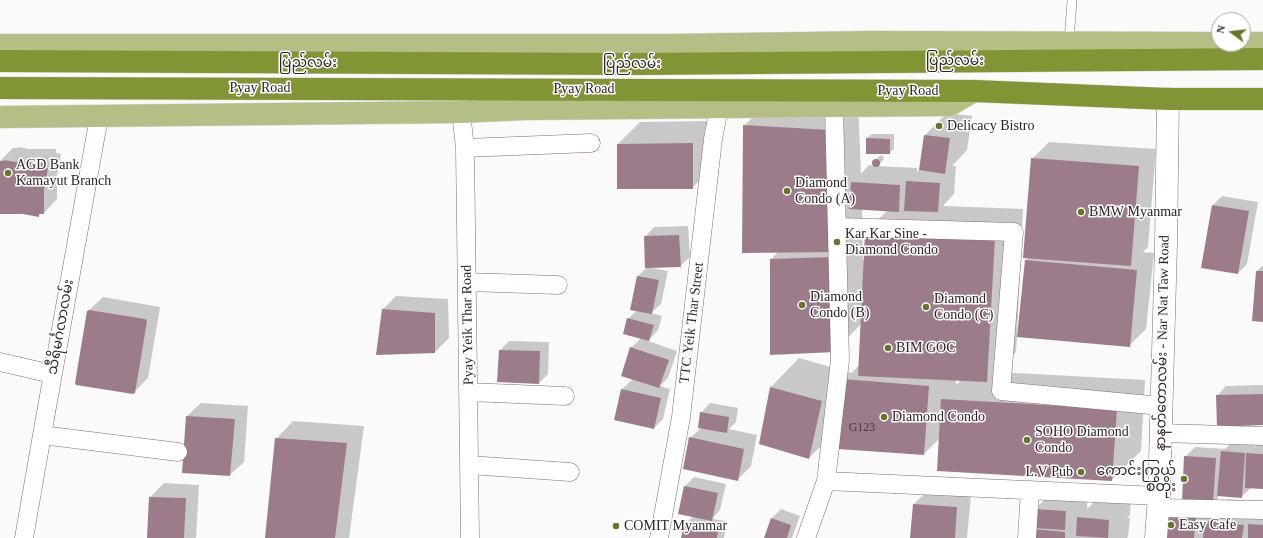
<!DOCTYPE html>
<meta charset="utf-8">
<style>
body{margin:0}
#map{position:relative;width:1263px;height:538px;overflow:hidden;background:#fafafa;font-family:"Times New Roman",serif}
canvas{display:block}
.north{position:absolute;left:1211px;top:12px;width:40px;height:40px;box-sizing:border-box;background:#fff;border:1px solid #aca7a9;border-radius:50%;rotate:285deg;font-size:11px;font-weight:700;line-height:16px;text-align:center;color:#2f2229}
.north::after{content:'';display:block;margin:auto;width:14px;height:18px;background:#657624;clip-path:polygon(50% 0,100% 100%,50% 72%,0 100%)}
</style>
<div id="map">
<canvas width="1263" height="538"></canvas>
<div class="north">N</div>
</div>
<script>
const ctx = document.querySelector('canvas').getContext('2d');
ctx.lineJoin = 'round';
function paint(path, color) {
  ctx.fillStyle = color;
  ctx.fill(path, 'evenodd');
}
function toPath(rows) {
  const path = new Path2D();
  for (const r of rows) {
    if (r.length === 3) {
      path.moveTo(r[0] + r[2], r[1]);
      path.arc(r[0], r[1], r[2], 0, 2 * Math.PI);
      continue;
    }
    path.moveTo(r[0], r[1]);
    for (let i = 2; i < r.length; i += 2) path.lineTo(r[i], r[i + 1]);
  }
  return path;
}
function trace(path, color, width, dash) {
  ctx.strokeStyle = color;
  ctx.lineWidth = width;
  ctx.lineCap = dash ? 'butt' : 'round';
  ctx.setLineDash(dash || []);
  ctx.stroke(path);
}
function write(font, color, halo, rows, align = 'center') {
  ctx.font = font + ' "Times New Roman","Noto Sans Myanmar",serif';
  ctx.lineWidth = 3;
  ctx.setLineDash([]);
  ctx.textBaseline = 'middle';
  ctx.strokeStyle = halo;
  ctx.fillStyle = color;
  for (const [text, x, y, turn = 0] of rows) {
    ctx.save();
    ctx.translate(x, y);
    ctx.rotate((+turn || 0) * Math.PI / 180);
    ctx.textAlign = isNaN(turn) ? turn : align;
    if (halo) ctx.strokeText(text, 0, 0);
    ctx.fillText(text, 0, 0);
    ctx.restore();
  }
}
const shadow = toPath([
 [773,97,858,101,861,174,869,165,875,166,873,163,874,161,881,155,883,156,884,159,878,166,917,168,917,172,920,169,925,135,947,113,972,116,967,150,952,166,956,166,954,194,943,206,1023,209,1017,334,1019,334,1026,260,1029,257,1032,159,1049,142,1156,149,1148,247,1143,252,1154,253,1146,329,1129,346,1017,336,1016,352,997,372,1145,380,1141,451,1112,480,940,438,924,454,838,429,809,458,760,443,771,387,799,358,852,373,859,365,861,324,835,351,771,259,778,252,744,126],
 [862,209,888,210,866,232,864,260,863,260],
 [956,380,961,380,956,385],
 [715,121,715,165,692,188,618,144,640,122],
 [872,134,894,134,894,149,889,153,867,138],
 [19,147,29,149,56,149,56,153,61,154,57,176,57,199,44,213,41,213,38,216,23,213,0,213,0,161,13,148,17,148],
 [1222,196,1258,202,1247,264,1238,273,1213,205],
 [688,226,690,257,680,266,652,268,668,271,661,304,651,313,662,316,658,330,648,341,677,351,668,378,660,386,670,389,663,419,654,428,615,419,622,389,633,379,631,348,641,338,628,319,637,310,631,309,638,276,646,268,645,237,654,227],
 [1263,265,1263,321,1257,271],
 [396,296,448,299,449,338,435,352,377,354,383,309],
 [103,297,160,307,148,378,134,392,88,311],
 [509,341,549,342,548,374,539,383,498,381,500,350],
 [1263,385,1263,424,1217,396,1226,386],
 [201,403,248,406,244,462,230,475,187,416],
 [710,403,738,408,736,422,729,429,757,435,751,466,737,480,690,438,701,428,701,413],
 [293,421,364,426,349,538,266,538,276,439],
 [1263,438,1263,488,1251,488,1241,497,1219,495,1218,497,1216,511,1228,499,1263,502,1263,538,1168,538,1186,500,1185,457,1195,447,1225,449,1231,443,1254,444,1254,447],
 [694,477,726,484,720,510,712,519,727,521,724,538,682,538,684,525,694,516,679,513,685,486],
 [164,483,199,485,196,538,148,538,150,497],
 [1058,487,1088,489,1087,509,1101,495,1131,498,1130,515,1127,518,1130,518,1128,536,1127,538,1034,538,1035,509],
 [927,491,971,494,967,538,911,538,914,504],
 [781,509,800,516,792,538,765,538,771,519]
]);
const building = toPath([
 [743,125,830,130,834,252,742,253],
 [924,135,950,138,945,174,919,170],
 [866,138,890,139,890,154,866,154],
 [693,143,693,189,617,189,617,144],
 [1031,158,1139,166,1131,266,1023,258],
 [876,163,4],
 [4,160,15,162,43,163,43,167,48,168,44,190,44,214,39,214,39,217,23,214,0,214,0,161,4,161],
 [906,181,940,183,938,212,904,211],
 [851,182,900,185,899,212,849,209],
 [1212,205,1249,211,1238,274,1201,268],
 [865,232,995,238,987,382,858,376],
 [679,235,681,267,645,268,644,236],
 [834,257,835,352,770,355,770,259],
 [1025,260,1137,270,1130,347,1017,337],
 [1256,271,1263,271,1263,322,1252,321],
 [637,276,659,280,652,314,630,310],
 [382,309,435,313,435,353,376,355],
 [89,310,145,319,147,321,135,393,133,394,76,385,75,383,87,311],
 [627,318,654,325,649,341,623,334],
 [630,347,669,360,659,388,621,376],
 [499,350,540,351,539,384,497,382],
 [843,379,929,386,924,455,838,449],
 [770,387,822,401,809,459,759,444],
 [621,389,661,398,654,429,614,420],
 [1263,394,1263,425,1217,427,1216,395],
 [941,399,1117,409,1112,481,937,471],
 [700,412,729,417,727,433,698,428],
 [186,416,235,419,230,476,182,473],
 [689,437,744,449,738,481,683,469],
 [275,438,347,443,335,538,265,538],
 [1221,451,1245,453,1242,498,1217,496],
 [1246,453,1263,454,1263,489,1245,488],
 [1184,456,1216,458,1213,503,1182,501],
 [684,486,718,493,712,521,678,514],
 [149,497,186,498,184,538,147,538],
 [913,504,957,507,955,538,910,538],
 [1035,509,1066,511,1065,530,1033,528],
 [1169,515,1196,518,1194,538,1167,538],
 [1077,517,1109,520,1108,538,1076,536],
 [771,518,791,525,787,538,764,538],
 [1205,521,1244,525,1242,538,1203,538],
 [1248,524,1263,525,1263,538,1248,538],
 [684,525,718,530,717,538,681,538],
 [1034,529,1065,532,1065,538,1033,538]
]);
const lane = toPath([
 [1069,42,1072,0]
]);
const street = toPath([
 [461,112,465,148,470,538],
 [465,148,591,143],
 [838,227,1014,232,1001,391,1161,406],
 [467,282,558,285],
 [0,362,52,374],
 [468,392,565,396],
 [1160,433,1263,436],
 [42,435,178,452],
 [469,465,570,472],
 [826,481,1159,496],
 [1158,508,1263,510],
 [24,538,42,435,99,117],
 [659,538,681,417,713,139,719,108],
 [806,538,826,481,840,360,834,106],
 [1027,538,1030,490]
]);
const secondary = toPath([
 [1156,538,1159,496,1166,244,1168,99]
]);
const primary = toPath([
 [1243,43,1263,43],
 [0,45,668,45,871,42,1219,43],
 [0,117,461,112,525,109,950,105,974,91]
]);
const highway = toPath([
 [0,61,632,64,1263,59],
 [0,88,974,91,1168,99,1263,99]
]);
const markers = [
 [939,126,4,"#657624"],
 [8,173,4,"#657624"],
 [787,191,4,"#657624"],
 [1081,212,4,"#657624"],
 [837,242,4,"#657624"],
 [802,305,4,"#657624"],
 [926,307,4,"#657624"],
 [888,348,4,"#657624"],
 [884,417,4,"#657624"],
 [1027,440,4,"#657624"],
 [1081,472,4,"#657624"],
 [1184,479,4,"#657624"],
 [1171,525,4,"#657624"],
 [616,526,4,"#657624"]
];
const numberNames = [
 ["G123",862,428]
];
const streetNames = [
 ["ပြည်လမ်း",955,61],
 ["ပြည်လမ်း",308,63],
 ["ပြည်လမ်း",632,64],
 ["Pyay Road",260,88],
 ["Pyay Road",584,89],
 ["Pyay Road",908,91],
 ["TTC Yeik Thar Street",692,323,-83],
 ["Pyay Yeik Thar Road",468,325,-91],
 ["သီရိမင်္ဂလာလမ်း",61,327,-80],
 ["နာနတ်တောလမ်း - Nar Nat Taw Road",1163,343,-89]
];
const poiNames = [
 ["Delicacy Bistro",947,126],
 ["AGD Bank",16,165],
 ["Kamayut Branch",16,181],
 ["Diamond",795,183],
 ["Condo (A)",795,199],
 ["BMW Myanmar",1089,212],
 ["Kar Kar Sine -",845,234],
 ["Diamond Condo",845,250],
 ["Diamond",810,297],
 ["Condo (B)",810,313],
 ["Diamond",934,299],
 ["Condo (C)",934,315],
 ["BIM GOC",896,348],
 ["Diamond Condo",892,417],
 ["SOHO Diamond",1035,432],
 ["Condo",1035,448],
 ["ကောင်းကြွယ်",1176,471,"right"],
 ["စတိုး",1176,487,"right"],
 ["L.V Pub",1073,472,"right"],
 ["Easy Cafe",1179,525],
 ["COMIT Myanmar",624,526]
];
paint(shadow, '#0003');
paint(building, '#9c7c8b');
trace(lane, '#876877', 10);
trace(street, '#876877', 19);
trace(secondary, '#876877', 23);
trace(primary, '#dad7d8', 23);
trace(highway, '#dad7d8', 23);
trace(lane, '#fff', 9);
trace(street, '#fff', 18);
trace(secondary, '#fff', 22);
trace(primary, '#b3bf85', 22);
trace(highway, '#809534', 22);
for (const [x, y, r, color] of markers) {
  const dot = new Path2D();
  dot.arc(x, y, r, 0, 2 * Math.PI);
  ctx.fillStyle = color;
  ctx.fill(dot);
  trace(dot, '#fff', 1.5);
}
write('12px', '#4a3842', null, numberNames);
write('14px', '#2f2229', '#fff', streetNames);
write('14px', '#2f2229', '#fff', poiNames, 'left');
</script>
